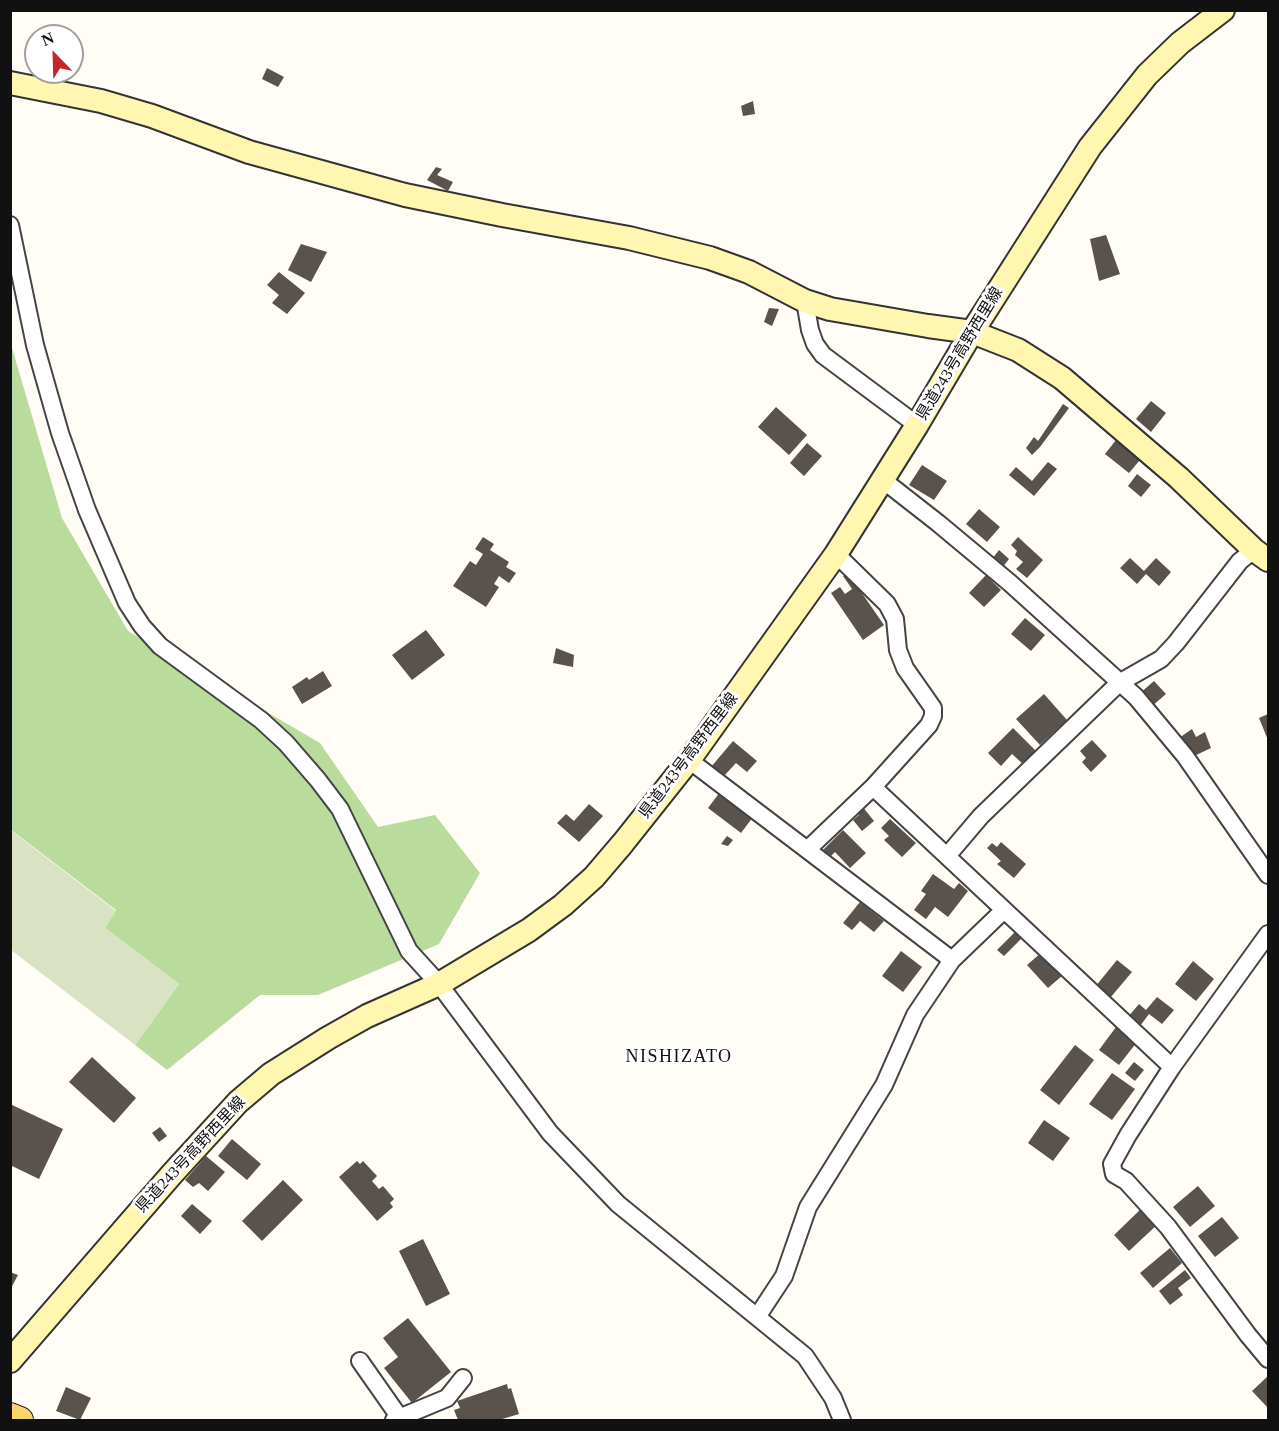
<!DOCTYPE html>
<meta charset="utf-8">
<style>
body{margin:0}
#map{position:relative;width:1279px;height:1431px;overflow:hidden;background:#fffdf5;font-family:"Times New Roman",serif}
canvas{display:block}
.frame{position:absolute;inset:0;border:12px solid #111;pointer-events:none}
.north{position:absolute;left:24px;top:24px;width:60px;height:60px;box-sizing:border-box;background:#fff;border:2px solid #a0a0a0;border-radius:50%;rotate:337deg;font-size:16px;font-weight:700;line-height:24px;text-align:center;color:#111}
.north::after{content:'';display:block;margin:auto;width:21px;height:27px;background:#c4262e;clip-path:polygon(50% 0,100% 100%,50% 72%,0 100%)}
</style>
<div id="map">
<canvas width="1279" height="1431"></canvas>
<div class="frame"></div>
<div class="north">N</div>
</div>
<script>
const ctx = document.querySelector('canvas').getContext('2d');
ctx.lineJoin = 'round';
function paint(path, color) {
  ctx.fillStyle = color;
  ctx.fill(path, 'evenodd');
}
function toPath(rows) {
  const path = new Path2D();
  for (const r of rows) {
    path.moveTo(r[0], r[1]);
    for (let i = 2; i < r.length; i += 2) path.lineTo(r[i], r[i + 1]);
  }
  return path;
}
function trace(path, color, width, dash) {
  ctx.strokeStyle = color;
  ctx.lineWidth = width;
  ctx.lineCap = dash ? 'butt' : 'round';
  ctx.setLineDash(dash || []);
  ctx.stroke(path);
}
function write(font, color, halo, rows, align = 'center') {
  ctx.font = font + ' "Times New Roman","Noto Sans JP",serif';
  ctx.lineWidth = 6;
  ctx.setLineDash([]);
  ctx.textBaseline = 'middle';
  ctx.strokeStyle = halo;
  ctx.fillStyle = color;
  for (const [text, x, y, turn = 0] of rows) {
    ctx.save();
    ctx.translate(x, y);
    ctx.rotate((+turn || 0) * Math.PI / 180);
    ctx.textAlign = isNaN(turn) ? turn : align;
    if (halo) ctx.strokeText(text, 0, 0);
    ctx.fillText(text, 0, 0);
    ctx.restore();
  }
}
const forest = toPath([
 [10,341,62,518,128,631,320,743,378,827,435,815,480,873,439,944,318,995,260,995,167,1070,135,1045,179,984,105,928,116,910,11,830]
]);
const cemetery = toPath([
 [10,830,116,911,105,928,179,984,135,1045,11,950]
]);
const building = toPath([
 [267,68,284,77,278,87,262,79],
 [753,101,755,114,743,116,741,106],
 [436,167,442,169,437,175,453,182,448,191,427,180],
 [1106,235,1120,274,1099,281,1090,239],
 [301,244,327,252,311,282,288,270],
 [279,272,305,293,287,314,272,303,279,295,267,285],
 [769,308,779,309,772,326,764,322],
 [1151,401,1166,413,1151,432,1136,419],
 [1063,404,1069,408,1040,447,1032,455,1026,448,1034,437,1038,441],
 [776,407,807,435,789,455,758,427],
 [1116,440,1140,460,1129,473,1105,454],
 [807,443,822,456,804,476,790,463],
 [1048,462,1057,469,1034,496,1009,475,1016,467,1032,481],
 [922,465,947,481,934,500,909,485],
 [1137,474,1151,485,1141,497,1128,486],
 [979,509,1000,527,987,542,966,524],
 [483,537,494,544,490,550,509,562,506,567,516,573,509,583,499,576,494,584,499,587,486,607,453,586,470,561,476,565,483,554,475,549],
 [1018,537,1043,560,1027,578,1016,569,1023,562,1015,555,1017,551,1011,545],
 [999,550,1009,559,1002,568,992,559],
 [1130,558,1144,571,1156,558,1171,572,1159,586,1146,574,1137,584,1120,568],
 [848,573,884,625,863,640,831,593,840,587,845,594,852,589,843,576],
 [986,575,1001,590,984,607,969,593],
 [1025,618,1045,635,1031,651,1011,634],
 [426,630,445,655,412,680,392,655],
 [556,648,574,655,573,667,553,663],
 [323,671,332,686,302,704,292,687,307,677,309,680],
 [1154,681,1166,694,1151,707,1139,694],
 [1044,694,1067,720,1040,745,1016,719],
 [1268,714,1268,740,1259,718],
 [1013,728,1037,752,1024,765,1012,754,1001,766,988,753],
 [1192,729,1196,737,1205,732,1211,748,1192,757,1179,738],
 [1092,740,1107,756,1091,772,1082,762,1086,758,1080,751],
 [733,741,757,761,747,772,736,763,723,777,711,767],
 [720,792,753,817,741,833,708,808],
 [589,804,603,816,579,842,557,823,566,814,574,821],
 [862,806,874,821,862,831,853,820,859,815,856,811],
 [890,819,916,843,902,857,884,840,889,836,881,828],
 [843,830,866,853,850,868,835,852,828,859,821,852],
 [727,836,733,840,728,846,721,844],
 [1001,842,1026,864,1014,878,997,864,1001,861,987,848,992,843,997,847],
 [933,874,954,889,959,883,968,891,948,917,935,907,926,919,914,910,926,894,921,891],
 [860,902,884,921,874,932,860,921,852,930,843,923],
 [1016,931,1023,937,1004,956,997,950],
 [901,951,922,967,903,992,882,976],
 [1042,952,1063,975,1048,988,1027,965],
 [1117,960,1132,972,1110,998,1095,987],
 [1193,961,1214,979,1196,1001,1175,984],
 [1157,997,1174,1010,1162,1024,1149,1014,1140,1026,1128,1017,1139,1004,1146,1010],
 [1116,1027,1137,1042,1119,1065,1099,1050],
 [1075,1045,1094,1060,1059,1105,1040,1090],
 [92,1057,136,1098,114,1123,69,1082],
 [1134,1062,1144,1070,1135,1081,1125,1073],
 [1112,1073,1135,1089,1112,1120,1089,1104],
 [10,1104,63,1129,39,1179,10,1165],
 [1044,1120,1070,1138,1053,1161,1028,1143],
 [160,1127,167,1136,159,1142,152,1133],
 [232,1139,261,1164,247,1180,218,1156],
 [206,1156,225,1172,208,1191,199,1183,193,1187,185,1180],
 [357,1161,360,1164,363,1161,377,1176,372,1181,379,1189,383,1186,394,1199,390,1203,393,1207,377,1221,339,1177],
 [283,1180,303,1200,262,1241,242,1221],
 [1198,1186,1215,1206,1190,1227,1173,1207],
 [192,1204,212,1221,200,1234,181,1216],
 [1143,1207,1159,1223,1129,1251,1114,1235],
 [1222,1217,1239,1238,1215,1257,1198,1236],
 [423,1239,450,1294,426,1306,399,1251],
 [1170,1248,1182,1263,1153,1288,1140,1273],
 [1185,1270,1191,1278,1178,1288,1183,1295,1170,1305,1159,1291],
 [10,1272,18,1275,10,1290],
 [408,1318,451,1372,412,1403,384,1368,398,1357,383,1338],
 [1268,1376,1268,1408,1252,1391],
 [507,1384,508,1389,511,1388,519,1414,499,1420,458,1420,454,1410,460,1408,457,1401],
 [66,1387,91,1398,80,1420,56,1411]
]);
const street = toPath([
 [10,225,35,345,60,433,87,510,127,603,142,626,160,646,261,720,286,743,318,780,340,809,409,951,439,984,550,1133,618,1204,805,1356,833,1398,842,1420],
 [805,301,810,330,815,344,823,355,917,425],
 [883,480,938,523,1010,583,1136,697,1185,756,1268,875],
 [689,760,952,960],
 [873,787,1172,1067],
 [808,849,873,787,929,725,933,716,933,708,905,668,898,650,895,619,887,604,836,554],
 [947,856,981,816,1119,683,1161,659,1176,643,1240,561,1254,550],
 [1268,934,1172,1067,1128,1135,1112,1164,1114,1174,1126,1181,1168,1227,1248,1335,1268,1359],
 [757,1317,784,1276,808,1207,884,1085,915,1015,952,960,1004,910],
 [360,1361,400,1418],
 [394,1420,447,1398,463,1378]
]);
const secondary = toPath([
 [10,83,101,101,152,116,249,152,405,195,502,215,629,238,710,258,749,272,805,301,830,309,928,326,972,332,1018,350,1062,378,1179,478,1254,550,1268,560],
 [10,1361,172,1174,238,1102,271,1074,328,1038,367,1016,439,984,529,930,563,905,594,877,623,843,689,760,836,554,917,425,972,332,1090,147,1147,75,1180,43,1223,10]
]);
const primary = toPath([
 [10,1416,20,1420]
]);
const streetNames = [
 ["県道243号高野西里線",960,354,-59],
 ["県道243号高野西里線",689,756,-53],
 ["県道243号高野西里線",191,1155,-47]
];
const neighbourhoodNames = [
 ["NISHIZATO",679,1057]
];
paint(forest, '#b9dc9c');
paint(cemetery, '#d9e3c4');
paint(building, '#5a524d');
trace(street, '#444', 20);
trace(secondary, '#333', 26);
trace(primary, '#222', 28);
trace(street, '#fff', 16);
trace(secondary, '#fff6b0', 22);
trace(primary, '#f9d66b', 26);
write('16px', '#111', '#fff', streetNames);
ctx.letterSpacing = '1.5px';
write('18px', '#111', '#fff', neighbourhoodNames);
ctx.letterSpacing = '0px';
</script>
